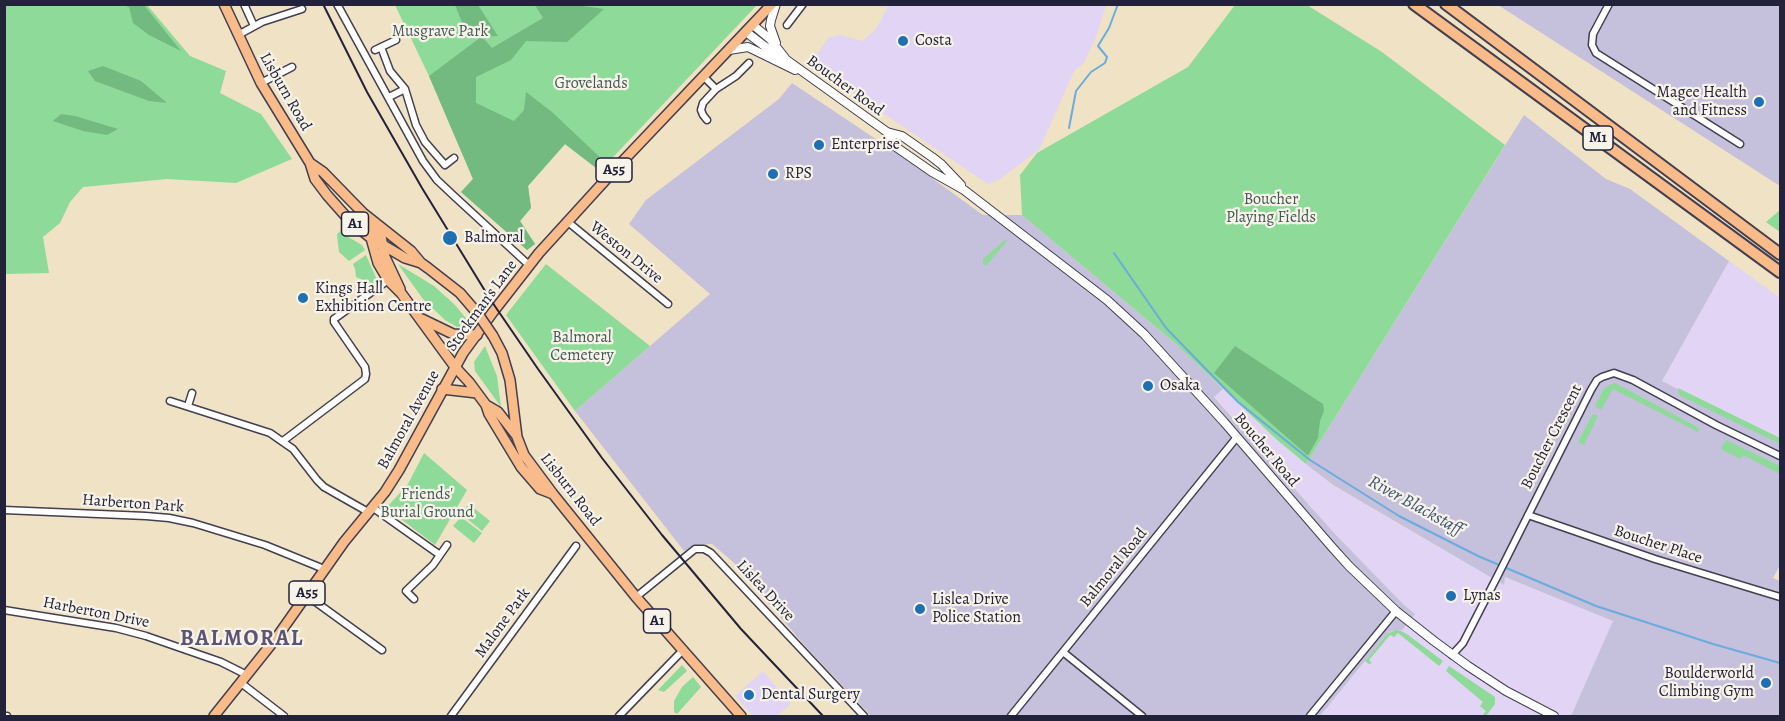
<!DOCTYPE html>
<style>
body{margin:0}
#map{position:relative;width:1785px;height:721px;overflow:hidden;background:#f0e2c5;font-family:Alegreya,serif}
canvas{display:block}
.frame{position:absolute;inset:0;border:6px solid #22223b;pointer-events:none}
</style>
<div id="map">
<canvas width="1785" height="721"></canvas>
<div class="frame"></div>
</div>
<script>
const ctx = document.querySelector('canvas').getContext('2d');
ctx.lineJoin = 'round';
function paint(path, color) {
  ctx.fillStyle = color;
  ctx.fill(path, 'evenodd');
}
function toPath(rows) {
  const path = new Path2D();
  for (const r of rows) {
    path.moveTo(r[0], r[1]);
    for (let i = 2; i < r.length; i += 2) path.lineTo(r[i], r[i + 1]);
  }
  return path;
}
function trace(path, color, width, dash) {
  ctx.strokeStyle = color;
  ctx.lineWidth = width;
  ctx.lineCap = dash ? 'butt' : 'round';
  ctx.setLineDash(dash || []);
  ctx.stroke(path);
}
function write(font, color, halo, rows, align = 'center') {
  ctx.font = font + ' Alegreya,serif';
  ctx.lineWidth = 4.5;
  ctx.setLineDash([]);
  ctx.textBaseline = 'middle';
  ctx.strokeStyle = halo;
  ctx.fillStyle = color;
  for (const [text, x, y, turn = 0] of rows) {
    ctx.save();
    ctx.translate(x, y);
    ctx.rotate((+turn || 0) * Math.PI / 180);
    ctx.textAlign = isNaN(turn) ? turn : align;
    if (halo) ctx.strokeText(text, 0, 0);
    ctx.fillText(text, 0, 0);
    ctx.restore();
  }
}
const built = toPath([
 [889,5,889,4,1106,5,1096,37,1084,63,1074,71,1039,150,1000,179,988,184,816,68,813,60,828,38,840,35,863,41,876,29],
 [1729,261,1780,298,1780,441,1662,381],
 [1223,389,1276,439,1332,485,1504,585,1505,577,1614,621,1571,716,1320,716,1387,634,1397,630,1415,614,1403,604,1335,534,1214,396],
 [763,671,791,704,777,716,753,716,735,696]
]);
const industrial = toPath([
 [1498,5,1780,5,1780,186],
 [792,83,904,158,983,215,1022,215,1176,344,1223,389,1214,397,1302,497,1335,534,1403,604,1415,614,1402,630,1392,631,1387,634,1320,716,871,716,806,647,733,562,712,544,697,545,684,551,575,411,710,294,629,224,646,200,779,99],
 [1524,115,1606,179,1630,189,1729,261,1662,381,1780,441,1780,565,1773,578,1780,581,1780,716,1571,716,1613,621,1505,577,1504,585,1333,485,1306,464]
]);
const green = toPath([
 [4,5,147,5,190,56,226,71,220,93,261,114,292,159,236,183,167,179,83,187,70,202,60,223,43,237,49,273,5,274],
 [395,5,757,5,600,171,565,144,528,186,531,208,520,221,535,244,527,250,461,192,473,179,429,76],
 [1235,5,1307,5,1382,52,1505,145,1306,464,1276,439,1176,344,1022,215,1020,175,1037,153,1188,67],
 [1780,210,1780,232,1766,222],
 [341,231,343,234,362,245,365,250,349,261,339,252,337,234],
 [1005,240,1007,241,986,266,983,263,983,259],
 [366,255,377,280,372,284,356,277,355,269,353,264],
 [398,264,434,286,454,304,471,324,457,327,445,320,423,299],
 [546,264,650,346,575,411,506,315],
 [485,346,497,376,501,407,475,371,474,362],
 [1615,383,1699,428,1698,432,1613,389,1601,410,1595,406,1603,390,1609,385],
 [1678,388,1780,438,1780,444,1689,400,1679,395],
 [1593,414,1598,416,1584,445,1578,442],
 [1726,440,1780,466,1780,474,1743,455,1740,459,1721,449],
 [424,453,467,490,435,545,401,519,388,506,408,484],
 [469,504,490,521,482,531,461,514],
 [461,517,482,533,474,543,453,526],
 [1396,630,1401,631,1408,635,1443,661,1439,666,1398,633,1394,637,1390,635,1369,660,1372,663,1369,664,1365,661,1387,634],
 [682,665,687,671,664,692,658,690],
 [1449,666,1495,697,1495,704,1486,716,1482,716,1486,711,1480,706,1483,702,1446,671],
 [693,677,701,687,677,714,674,712,674,701,682,687]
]);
const forest = toPath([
 [123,5,144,5,181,51,149,35,133,23,129,7],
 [455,5,478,5,498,36,482,37,492,48,543,18,535,5,576,5,604,9,567,42,526,41,511,60,476,77,476,103,514,121,524,110,526,92,552,112,607,164,600,171,565,144,528,186,531,208,520,221,535,244,527,250,461,192,473,179,429,76,481,37,465,30],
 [103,66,141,81,167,103,149,101,95,81,88,71],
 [61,114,75,116,118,129,107,135,83,131,53,121],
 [1235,346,1323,404,1324,411,1320,421,1318,438,1309,454,1307,455,1214,373]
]);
const stream = toPath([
 [1069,128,1076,91,1091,72,1105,63,1107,57,1098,46,1109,28,1118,4],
 [1114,253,1166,328,1238,402,1310,460,1399,516,1478,556,1596,606,1713,644,1780,663]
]);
const minor = toPath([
 [244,4,254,26],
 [337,4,423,161,437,180,454,196,530,266],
 [1609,4,1593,34,1592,45,1596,53,1740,144],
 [787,25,803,4],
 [238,35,262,22,302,9],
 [381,47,390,71,405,89,416,125,425,142,445,165,454,158],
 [375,50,396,40],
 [703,76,716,89],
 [261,83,292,67],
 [389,97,405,89],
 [707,120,703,115,701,110,703,103,716,89,736,76,749,63],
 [568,222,668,304],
 [170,401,270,433,293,449,317,480,324,487,368,512],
 [188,406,192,393],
 [283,441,365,379,366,374,365,367,334,322,334,319,391,278],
 [372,507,440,555],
 [4,510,146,516,169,518,193,523,265,545,324,569],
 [1528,515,1655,559,1780,597],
 [306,595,382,650],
 [636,597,695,549,704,549,711,553,864,716],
 [414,599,406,591,433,565,447,545],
 [4,610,116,628,146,636,221,662,247,675],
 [1063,652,1142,716],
 [1452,655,1463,643,1498,575,1591,390,1597,380,1602,377,1614,373,1633,380,1716,425,1780,456],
 [241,683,284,716],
 [4,716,7,716],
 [451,716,576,546],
 [619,716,683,650],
 [1011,716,1237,437],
 [1310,716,1396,611]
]);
const tertiary = toPath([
 [753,25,770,39,785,58],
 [746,32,767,48,788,61,887,132,902,136,932,157,941,164,961,185],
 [776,43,770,26,771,20,776,4],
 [729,50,748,47,795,70],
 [887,132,896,147,932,172,964,190,1107,300,1144,334,1224,422,1331,546,1349,566,1396,611,1434,641,1468,666,1506,691,1554,716]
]);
const primary = toPath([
 [224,4,261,83,310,163,315,179,327,195,350,221,371,238,405,258,421,263,428,268,460,293,478,314],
 [310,163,323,172,363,213,411,251,421,263],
 [366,223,381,236,385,257,400,289],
 [371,238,378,263,388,280,401,293,455,367,469,382,486,405,489,414,521,467,540,489,553,494],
 [422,319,453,334,477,335],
 [493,336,502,353,510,380,517,437,524,455,553,494,636,597,741,716],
 [442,389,477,393],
 [486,405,498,412,516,435]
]);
const trunk = toPath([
 [214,716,277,637,344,542,385,492,399,470,463,353,493,312,539,253,621,163,772,4]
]);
const motorway = toPath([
 [1414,4,1780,272],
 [1446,4,1780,254]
]);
const rail = toPath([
 [323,4,367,92,422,188,490,299,538,369,602,458,662,535,741,629,823,716]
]);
const primaryBridge = toPath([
 [478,314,493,336]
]);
const markers = [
 [903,41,6,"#1f6fb2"],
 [1759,102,6,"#1f6fb2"],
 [819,145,6,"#1f6fb2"],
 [773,174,6,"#1f6fb2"],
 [450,238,8,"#1f6fb2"],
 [303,298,6,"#1f6fb2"],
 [1148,386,6,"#1f6fb2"],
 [1451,596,6,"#1f6fb2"],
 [920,609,6,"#1f6fb2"],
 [1766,683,6,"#1f6fb2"],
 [749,695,6,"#1f6fb2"]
];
const shields = [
 [1598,138,30],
 [614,170,36],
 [355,224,27],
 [307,593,36],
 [657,621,27]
];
const shieldNames = [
 ["M1",1598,138],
 ["A55",614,170],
 ["A1",355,224],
 ["A55",307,593],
 ["A1",657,621]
];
const parkNames = [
 ["Musgrave Park",440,32],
 ["Grovelands",591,84],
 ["Boucher",1271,200],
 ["Playing Fields",1271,218],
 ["Balmoral",582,338],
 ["Cemetery",582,356],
 ["Friends'",427,495],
 ["Burial Ground",427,513]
];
const poiNames = [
 ["Costa",915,41],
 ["Magee Health",1747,93,"right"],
 ["and Fitness",1747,111,"right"],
 ["Enterprise",831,145],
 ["RPS",785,174],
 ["Balmoral",464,238],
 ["Kings Hall",315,289],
 ["Exhibition Centre",315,307],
 ["Osaka",1160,386],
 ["Lynas",1463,596],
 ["Lislea Drive",932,600],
 ["Police Station",932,618],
 ["Boulderworld",1754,674,"right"],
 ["Climbing Gym",1754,692,"right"],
 ["Dental Surgery",761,695]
];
const streetNames = [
 ["Boucher Road",845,86,36],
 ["Lisburn Road",285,92,60],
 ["Weston Drive",626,253,39],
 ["Stockman's Lane",482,306,-54],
 ["Balmoral Avenue",409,420,-61],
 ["Boucher Crescent",1552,437,-63],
 ["Boucher Road",1266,450,50],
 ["Lisburn Road",570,490,52],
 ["Harberton Park",133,504,4],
 ["Boucher Place",1658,545,18],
 ["Balmoral Road",1114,568,-51],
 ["Lislea Drive",765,591,47],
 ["Harberton Drive",96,613,11],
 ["Malone Park",503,623,-54]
];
const waterNames = [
 ["River Blackstaff",1415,506,29]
];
const districtNames = [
 ["BALMORAL",242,640]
];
paint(built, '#e1d4f4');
paint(industrial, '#c5c0db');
paint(green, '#8eda98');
paint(forest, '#72ba80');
trace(stream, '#69acdd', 2);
trace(minor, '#413f50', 9);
trace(tertiary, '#413f50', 10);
trace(primary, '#413f50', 12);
trace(trunk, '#413f50', 12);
trace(motorway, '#413f50', 14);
trace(minor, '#fff', 6);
trace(tertiary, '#fff', 8);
trace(primary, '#fabb8b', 9);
trace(trunk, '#fabb8b', 9);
trace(motorway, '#fabb8b', 10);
trace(rail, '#22223b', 2);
trace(primaryBridge, '#413f50', 12, []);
trace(primaryBridge, '#fabb8b', 9);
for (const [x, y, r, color] of markers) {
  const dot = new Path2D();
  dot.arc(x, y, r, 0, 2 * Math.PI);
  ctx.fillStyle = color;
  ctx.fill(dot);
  trace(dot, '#f7f3e8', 2);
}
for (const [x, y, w] of shields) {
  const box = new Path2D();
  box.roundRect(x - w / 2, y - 12, w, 24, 4.5);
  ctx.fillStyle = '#f7f3e8';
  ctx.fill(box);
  trace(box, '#22223b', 1.5);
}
write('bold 15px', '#22223b', null, shieldNames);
write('16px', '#425957', '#f7f3e8', parkNames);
write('16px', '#22223b', '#f7f3e8', poiNames, 'left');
write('16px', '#22223b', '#f7f3e8', streetNames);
write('italic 18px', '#3b5274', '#f7f3e8', waterNames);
ctx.letterSpacing = '1.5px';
write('bold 22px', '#5b5475', '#f7f3e8', districtNames);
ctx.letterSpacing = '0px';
</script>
